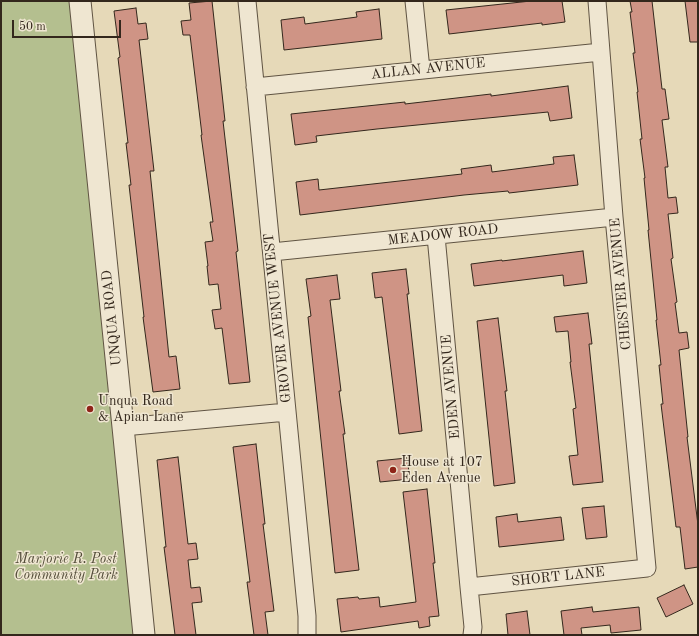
<!DOCTYPE html>
<style>
body{margin:0}
#map{position:relative;width:699px;height:636px;overflow:hidden;background:#e6d9b8;font-family:"Old Standard TT",serif}
canvas{display:block}
.frame{position:absolute;inset:0;border:2px solid #33271c;pointer-events:none}
.scale{position:absolute;left:12px;top:20px;width:109px;height:18px;box-sizing:border-box;border:2px solid #33271c;border-top:0;padding-left:5px;font-size:12px;line-height:14px;white-space:nowrap;color:#33271c;-webkit-text-stroke:3px #efe6d1;paint-order:stroke}
</style>
<div id="map">
<canvas width="699" height="636"></canvas>
<div class="frame"></div>
<div class="scale">50 m</div>
</div>
<script>
const ctx = document.querySelector('canvas').getContext('2d');
ctx.lineJoin = 'round';
function paint(path, color) {
  ctx.fillStyle = color;
  ctx.fill(path, 'evenodd');
}
function toPath(rows) {
  const path = new Path2D();
  for (const r of rows) {
    path.moveTo(r[0], r[1]);
    for (let i = 2; i < r.length; i += 2) path.lineTo(r[i], r[i + 1]);
  }
  return path;
}
function trace(path, color, width, dash) {
  ctx.strokeStyle = color;
  ctx.lineWidth = width;
  ctx.lineCap = dash ? 'butt' : 'round';
  ctx.setLineDash(dash || []);
  ctx.stroke(path);
}
function write(font, color, halo, rows, align = 'center') {
  ctx.font = font + ' "Old Standard TT",serif';
  ctx.lineWidth = 3;
  ctx.setLineDash([]);
  ctx.textBaseline = 'middle';
  ctx.strokeStyle = halo;
  ctx.fillStyle = color;
  for (const [text, x, y, turn = 0] of rows) {
    ctx.save();
    ctx.translate(x, y);
    ctx.rotate((+turn || 0) * Math.PI / 180);
    ctx.textAlign = isNaN(turn) ? turn : align;
    if (halo) ctx.strokeText(text, 0, 0);
    ctx.fillText(text, 0, 0);
    ctx.restore();
  }
}
const green = toPath([
 [1,1,74,1,138,635,1,635]
]);
const building = toPath([
 [212,1,225,121,223,121,238,251,236,252,250,382,229,384,222,328,215,329,212,310,221,309,218,284,209,285,207,266,208,266,205,242,213,241,210,222,213,222,201,135,202,135,190,35,183,35,181,21,191,20,189,3,212,1],
 [531,1,562,1,565,22,542,25,542,23,449,34,446,10,531,1],
 [630,1,652,1,662,89,665,89,669,119,662,120,668,167,665,167,668,198,676,197,678,213,668,214,673,258,671,259,677,302,675,303,679,333,687,332,689,348,679,350,688,437,687,437,698,525,698,567,685,569,680,527,676,527,661,404,663,404,659,365,661,365,656,320,657,320,648,230,649,230,644,178,645,178,640,139,642,139,637,92,638,92,633,53,635,53,630,12,632,12,630,1],
 [685,1,698,1,698,42,690,42,685,1],
 [136,8,138,24,146,23,148,39,139,40,154,171,150,171,169,357,176,356,180,389,153,392,143,317,144,317,129,185,131,185,126,143,128,143,118,58,120,57,114,11,136,8],
 [379,9,382,39,284,50,281,20,304,17,305,24,357,17,356,12,379,9],
 [568,86,572,118,550,121,548,112,377,129,316,136,317,142,295,145,291,114,405,102,405,104,491,94,491,96,568,86],
 [574,155,578,185,509,193,508,191,464,195,300,215,296,182,318,179,319,190,462,174,461,169,491,165,492,172,554,164,553,157,574,155],
 [583,251,587,283,564,286,563,275,474,286,471,264,502,260,502,261,583,251],
 [406,269,409,294,407,294,422,431,399,434,382,297,375,298,372,273,406,269],
 [337,275,340,299,330,300,341,391,339,391,345,434,343,434,359,570,335,573,308,317,311,316,306,279,337,275],
 [588,313,592,344,589,344,603,482,573,485,569,456,578,455,573,409,576,408,570,362,571,362,568,331,556,332,554,317,588,313],
 [498,318,507,391,505,391,515,483,494,486,477,321,498,318],
 [256,444,265,524,263,524,274,611,265,612,268,635,254,635,247,582,250,582,233,447,256,444],
 [178,457,188,544,196,543,198,559,188,560,191,588,200,587,202,602,192,603,196,635,175,635,164,547,166,547,157,460,178,457],
 [407,458,410,479,380,482,377,461,407,458],
 [427,489,435,563,433,563,439,616,429,617,430,626,419,628,418,621,341,632,337,599,358,597,359,599,379,597,380,607,416,602,403,492,427,489],
 [604,506,607,537,586,539,582,508,604,506],
 [517,514,518,522,561,517,564,540,499,547,496,517,517,514],
 [684,585,693,604,666,617,657,598,684,585],
 [592,607,593,612,639,607,641,630,611,633,610,625,581,628,582,635,564,635,561,611,592,607],
 [527,611,530,635,508,635,506,614,527,611]
]);
const minor = toPath([
 [247,1,307,616,307,635],
 [414,1,421,70],
 [255,87,601,52],
 [436,236,469,587,473,627,472,635],
 [272,252,614,217],
 [123,427,287,412],
 [469,587,647,568,614,217,597,1]
]);
const tertiary = toPath([
 [80,1,144,635]
]);
const markers = [
 [90,409,4,"#8f2418"],
 [393,470,4,"#8f2418"]
];
const streetNames = [
 ["ALLAN AVENUE",428,69,-6],
 ["MEADOW ROAD",443,235,-6],
 ["CHESTER AVENUE",621,284,-95],
 ["UNQUA ROAD",112,318,-96],
 ["GROVER AVENUE WEST",278,318,-96],
 ["EDEN AVENUE",451,387,-95],
 ["SHORT LANE",558,577,-6]
];
const poiNames = [
 ["Unqua Road",98,401],
 ["& Apian Lane",98,417],
 ["House at 107",401,462],
 ["Eden Avenue",401,478]
];
const parkNames = [
 ["Marjorie R. Post",66,559],
 ["Community Park",66,575]
];
paint(green, '#b4bf8f');
paint(building, '#cf9485');
trace(building, '#33271c', 1);
trace(minor, '#605443', 19);
trace(tertiary, '#605443', 23);
trace(minor, '#efe6d1', 17);
trace(tertiary, '#efe6d1', 21);
for (const [x, y, r, color] of markers) {
  const dot = new Path2D();
  dot.arc(x, y, r, 0, 2 * Math.PI);
  ctx.fillStyle = color;
  ctx.fill(dot);
  trace(dot, '#efe6d1', 1.5);
}
write('14px', '#33271c', '#efe6d1', streetNames);
write('14px', '#33271c', '#efe6d1', poiNames, 'left');
write('italic 14px', '#534d39', '#efe6d1', parkNames);
</script>
